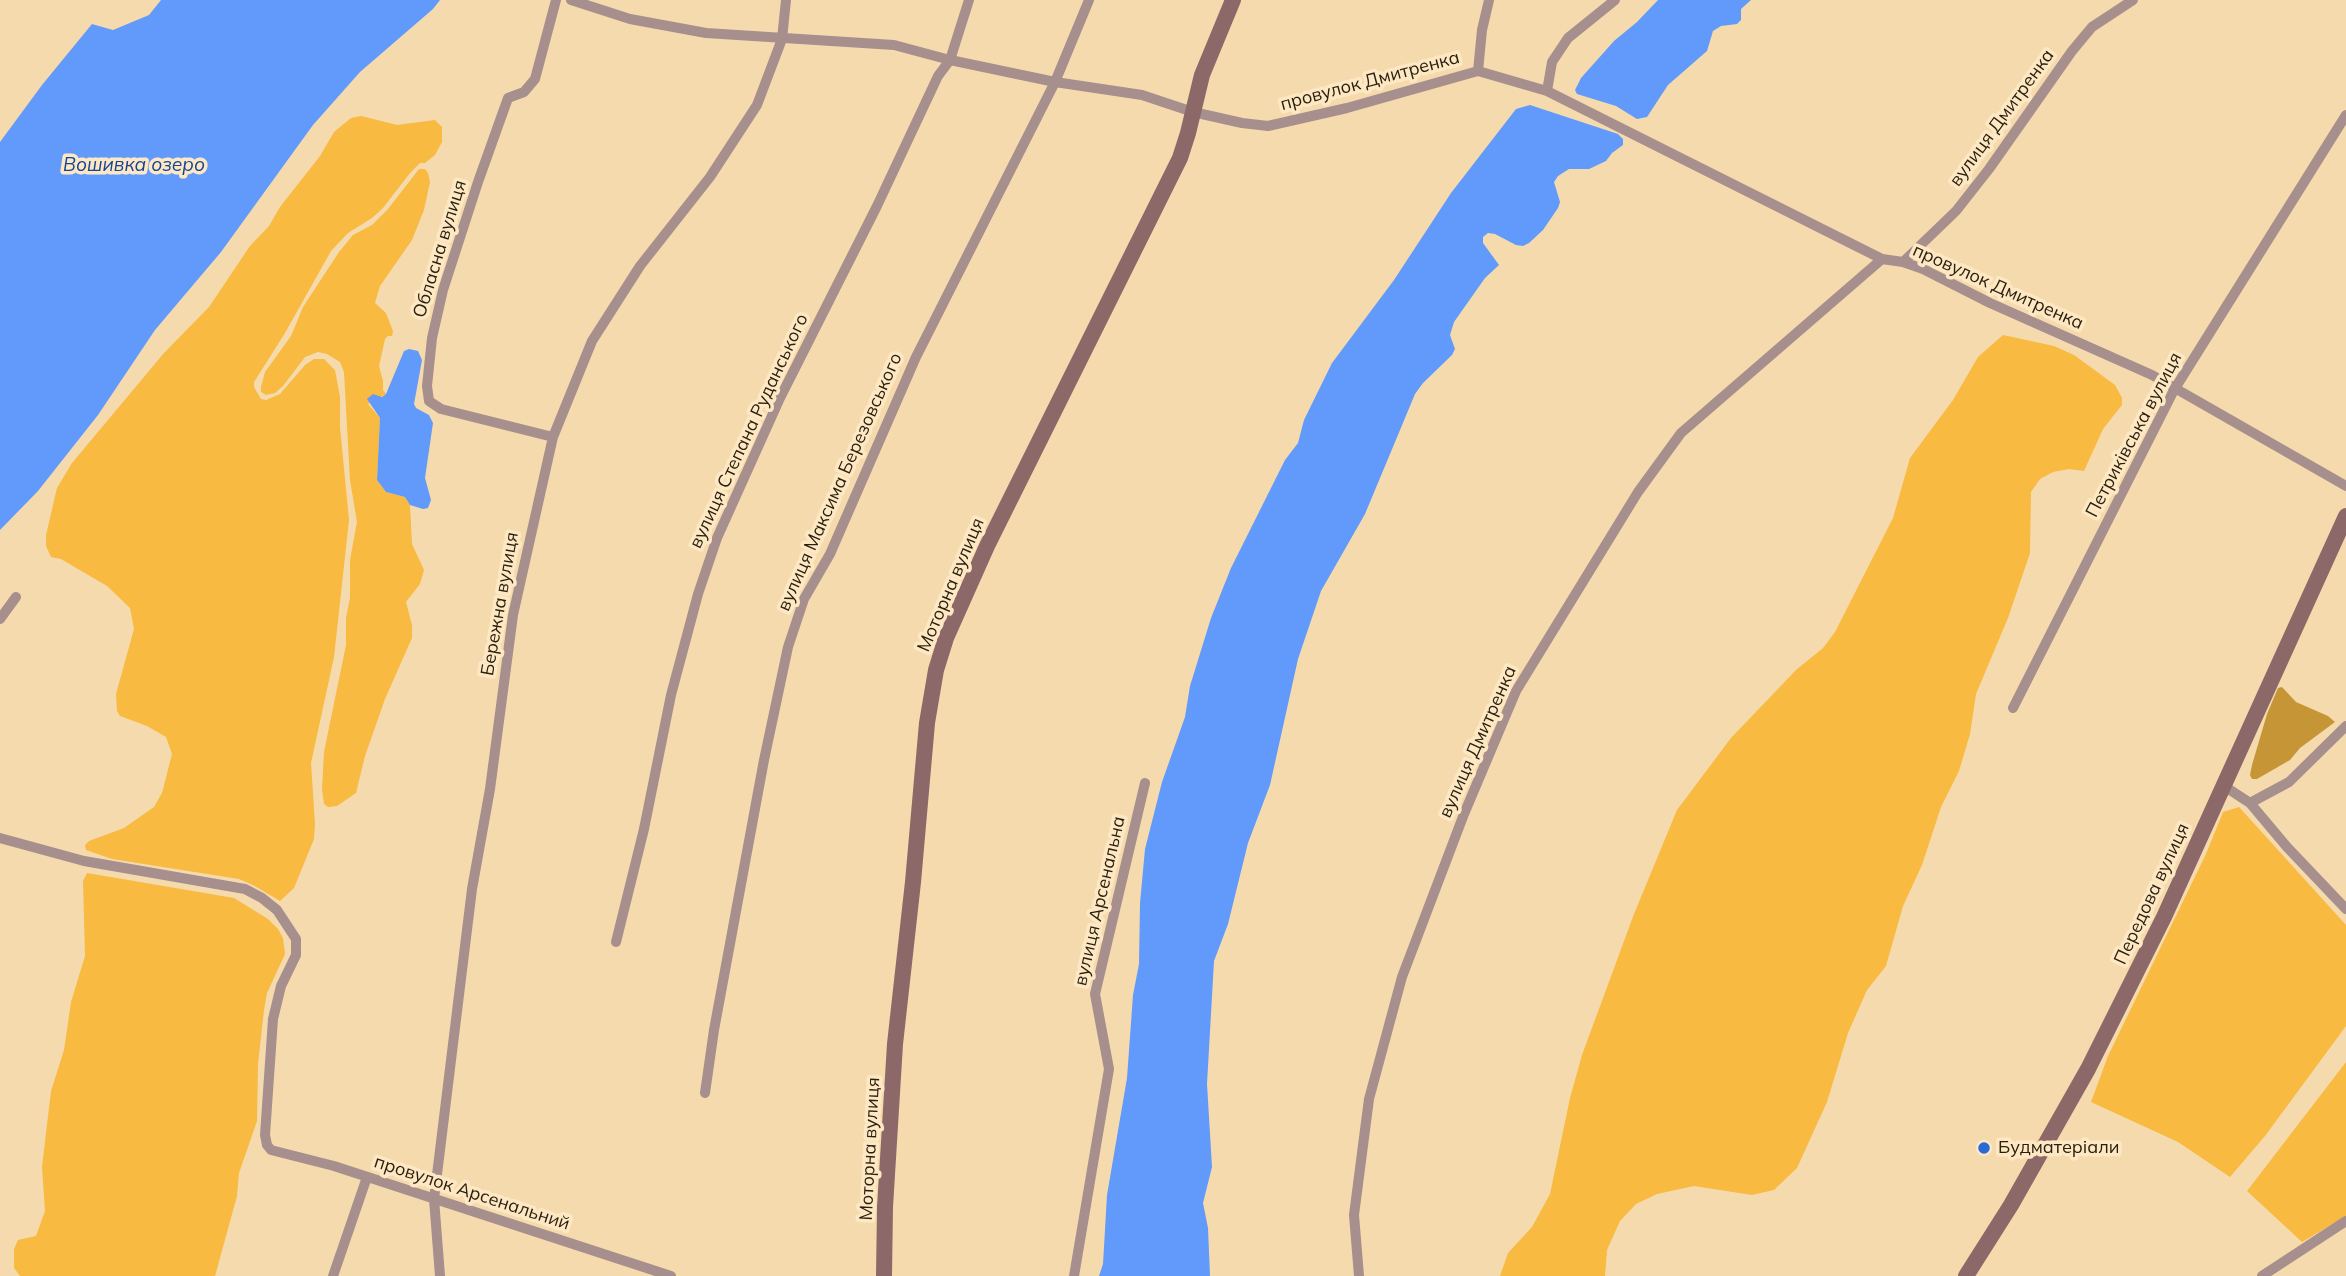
<!DOCTYPE html>
<meta charset="utf-8">
<style>
body{margin:0}
canvas{display:block;background:#f5daad}
</style>
<canvas width="2346" height="1276"></canvas>
<script>
const ctx = document.querySelector('canvas').getContext('2d');
ctx.lineJoin = 'round';
function paint(path, color) {
  ctx.fillStyle = color;
  ctx.fill(path, 'evenodd');
}
function toPath(rows) {
  const path = new Path2D();
  for (const r of rows) {
    path.moveTo(r[0], r[1]);
    for (let i = 2; i < r.length; i += 2) path.lineTo(r[i], r[i + 1]);
  }
  return path;
}
function trace(path, color, width, dash) {
  ctx.strokeStyle = color;
  ctx.lineWidth = width;
  ctx.lineCap = dash ? 'butt' : 'round';
  ctx.setLineDash(dash || []);
  ctx.stroke(path);
}
function write(font, color, halo, rows, align = 'center') {
  ctx.font = font + ' Mulish,sans-serif';
  ctx.lineWidth = 7;
  ctx.setLineDash([]);
  ctx.textBaseline = 'middle';
  ctx.strokeStyle = halo;
  ctx.fillStyle = color;
  for (const [text, x, y, turn = 0] of rows) {
    ctx.save();
    ctx.translate(x, y);
    ctx.rotate((+turn || 0) * Math.PI / 180);
    ctx.textAlign = isNaN(turn) ? turn : align;
    if (halo) ctx.strokeText(text, 0, 0);
    ctx.fillText(text, 0, 0);
    ctx.restore();
  }
}
const green = toPath([
 [361,116,397,125,435,120,442,127,442,142,435,155,425,163,420,163,410,173,383,208,372,218,348,233,331,251,285,333,254,382,254,387,261,399,266,400,280,394,305,365,314,359,324,359,335,370,340,397,340,427,349,520,334,657,311,763,315,824,314,839,294,888,280,901,253,885,239,879,112,859,86,850,85,845,89,841,124,828,154,807,162,793,172,754,166,737,147,726,120,716,117,711,116,694,134,629,130,608,107,586,61,559,51,557,46,546,46,535,57,488,72,463,164,353,209,307,250,246,269,226,280,207,320,156,334,132,351,118],
 [419,169,425,169,428,173,430,182,424,210,412,240,380,286,375,303,386,313,393,331,392,336,388,336,385,339,379,366,383,381,383,390,386,394,368,404,380,418,377,480,386,492,405,497,410,505,412,544,424,570,420,584,406,602,412,625,412,638,385,699,365,756,356,793,337,806,328,807,324,804,322,789,324,752,346,645,346,618,350,598,350,560,357,522,350,480,344,372,340,362,327,354,318,352,305,357,283,386,275,393,266,395,261,392,261,387,265,372,291,336,303,307,339,252,353,235,372,225,388,209],
 [2003,335,2054,346,2074,355,2115,385,2122,398,2122,405,2103,429,2084,471,2069,469,2053,472,2040,479,2031,492,2030,553,2008,618,1976,694,1970,734,1959,771,1941,807,1922,865,1903,906,1886,966,1867,990,1848,1033,1827,1102,1797,1168,1774,1190,1752,1195,1694,1186,1657,1194,1636,1204,1620,1221,1607,1250,1605,1276,1500,1276,1508,1253,1532,1227,1550,1194,1570,1098,1582,1055,1634,914,1677,810,1731,738,1796,670,1823,648,1835,632,1893,518,1910,458,1953,400,1978,357],
 [2239,807,2346,925,2346,1026,2265,1136,2230,1177,2178,1142,2091,1102,2108,1056,2206,854,2223,812],
 [87,873,234,898,268,919,278,929,283,938,285,954,267,993,264,1010,258,1064,257,1121,239,1173,237,1196,215,1276,20,1276,14,1268,14,1249,18,1240,36,1236,45,1211,42,1167,51,1091,64,1050,71,1002,85,956,83,881],
 [2346,1062,2346,1216,2302,1242,2247,1191]
]);
const forest = toPath([
 [2282,687,2296,702,2328,716,2335,722,2300,748,2290,760,2257,779,2252,779,2250,775,2252,765,2267,714,2278,688]
]);
const water = toPath([
 [161,0,440,0,433,9,360,72,313,125,221,252,155,330,98,415,38,491,0,530,0,142,42,85,92,24,113,30,149,15],
 [1658,0,1751,0,1741,9,1741,20,1737,24,1721,26,1713,31,1707,51,1668,85,1647,117,1637,119,1616,106,1577,94,1575,90,1581,78,1614,41,1637,22],
 [1530,105,1618,134,1623,139,1623,145,1612,153,1606,161,1589,169,1569,169,1558,176,1554,182,1560,202,1558,208,1543,230,1529,243,1523,246,1516,245,1495,234,1488,233,1483,237,1483,243,1499,265,1485,278,1454,322,1450,335,1455,349,1452,355,1423,383,1415,394,1365,514,1321,591,1298,659,1270,785,1248,843,1228,924,1214,961,1207,1084,1212,1167,1203,1203,1208,1228,1210,1276,1099,1276,1103,1264,1107,1195,1127,1078,1133,995,1139,964,1140,903,1145,849,1162,782,1185,717,1190,686,1211,618,1231,568,1285,460,1298,443,1304,420,1332,363,1394,280,1451,193,1516,109],
 [409,349,418,351,422,360,414,404,416,408,429,415,433,423,425,478,431,500,428,508,423,509,410,505,405,497,386,492,377,480,380,418,367,399,373,394,382,397,386,394,404,351]
]);
const street = toPath([
 [571,0,630,19,706,33,894,45,950,60,1055,82,1142,95,1193,112,1242,123,1268,126,1347,108,1478,71,1547,91,1882,259,1903,262,1923,269,1990,303,2152,375,2346,486],
 [1478,71,1482,30,1489,0],
 [1547,91,1552,62,1568,38,1615,0],
 [1903,262,1956,211,1989,169,2072,51,2092,27,2133,0],
 [553,437,441,409,429,401,427,386,432,338,443,290,478,182,508,98,524,92,535,79,556,0],
 [0,619,16,597],
 [2013,708,2174,390,2346,115],
 [2224,786,2250,803,2289,782,2346,726],
 [2250,803,2287,847,2346,909],
 [0,838,84,861,245,889,262,898,277,910,296,939,296,955,281,986,273,1019,265,1135,267,1145,271,1150,334,1166,671,1276],
 [616,942,644,829,671,695,698,594,717,538,780,398,877,206,938,76,950,60,969,0],
 [705,1093,714,1030,764,760,788,647,804,599,830,554,916,357,1055,82,1089,0],
 [333,1276,367,1177],
 [440,1276,434,1199,472,889,490,789,513,615,553,437,592,341,640,266,710,177,757,105,782,39,786,0],
 [1074,1276,1109,1069,1095,994,1145,783],
 [1359,1276,1354,1215,1369,1099,1402,977,1464,814,1516,691,1638,492,1681,433,1882,259],
 [2262,1276,2346,1221]
]);
const secondary = toPath([
 [884,1276,885,1207,895,1044,913,882,927,723,936,670,946,638,987,546,1180,158,1188,133,1202,75,1233,0],
 [1966,1276,2011,1205,2088,1069,2164,917,2346,516]
]);
const markers = [
 [1984,1148,7,"#2a6ad7"]
];
const streetNames = [
 ["провулок Дмитренка",1370,81,-15],
 ["вулиця Дмитренка",2002,118,-54],
 ["Обласна вулиця",440,249,-73],
 ["провулок Дмитренка",1998,287,24],
 ["вулиця Степана Руданського",749,431,-65],
 ["Петриківська вулиця",2134,435,-62],
 ["вулиця Максима Березовського",840,482,-66],
 ["Моторна вулиця",951,585,-67],
 ["Бережна вулиця",500,604,-80],
 ["вулиця Дмитренка",1478,742,-66],
 ["Передова вулиця",2152,894,-65],
 ["вулиця Арсенальна",1100,901,-77],
 ["Моторна вулиця",870,1149,-87],
 ["провулок Арсенальний",472,1193,18]
];
const poiNames = [
 ["Будматеріали",1998,1148]
];
const waterNames = [
 ["Вошивка озеро",134,165]
];
paint(green, '#f8ba40');
paint(forest, '#c69536');
paint(water, '#619afa');
trace(street, '#a78f8e', 10);
trace(secondary, '#8c6968', 16);
for (const [x, y, r, color] of markers) {
  const dot = new Path2D();
  dot.arc(x, y, r, 0, 2 * Math.PI);
  ctx.fillStyle = color;
  ctx.fill(dot);
  trace(dot, '#fee8c4', 2.5);
}
write('18px', '#2a200e', '#fee8c4', streetNames);
write('18px', '#2a200e', '#fee8c4', poiNames, 'left');
write('italic 19px', '#124498', '#fee8c4', waterNames);
</script>
